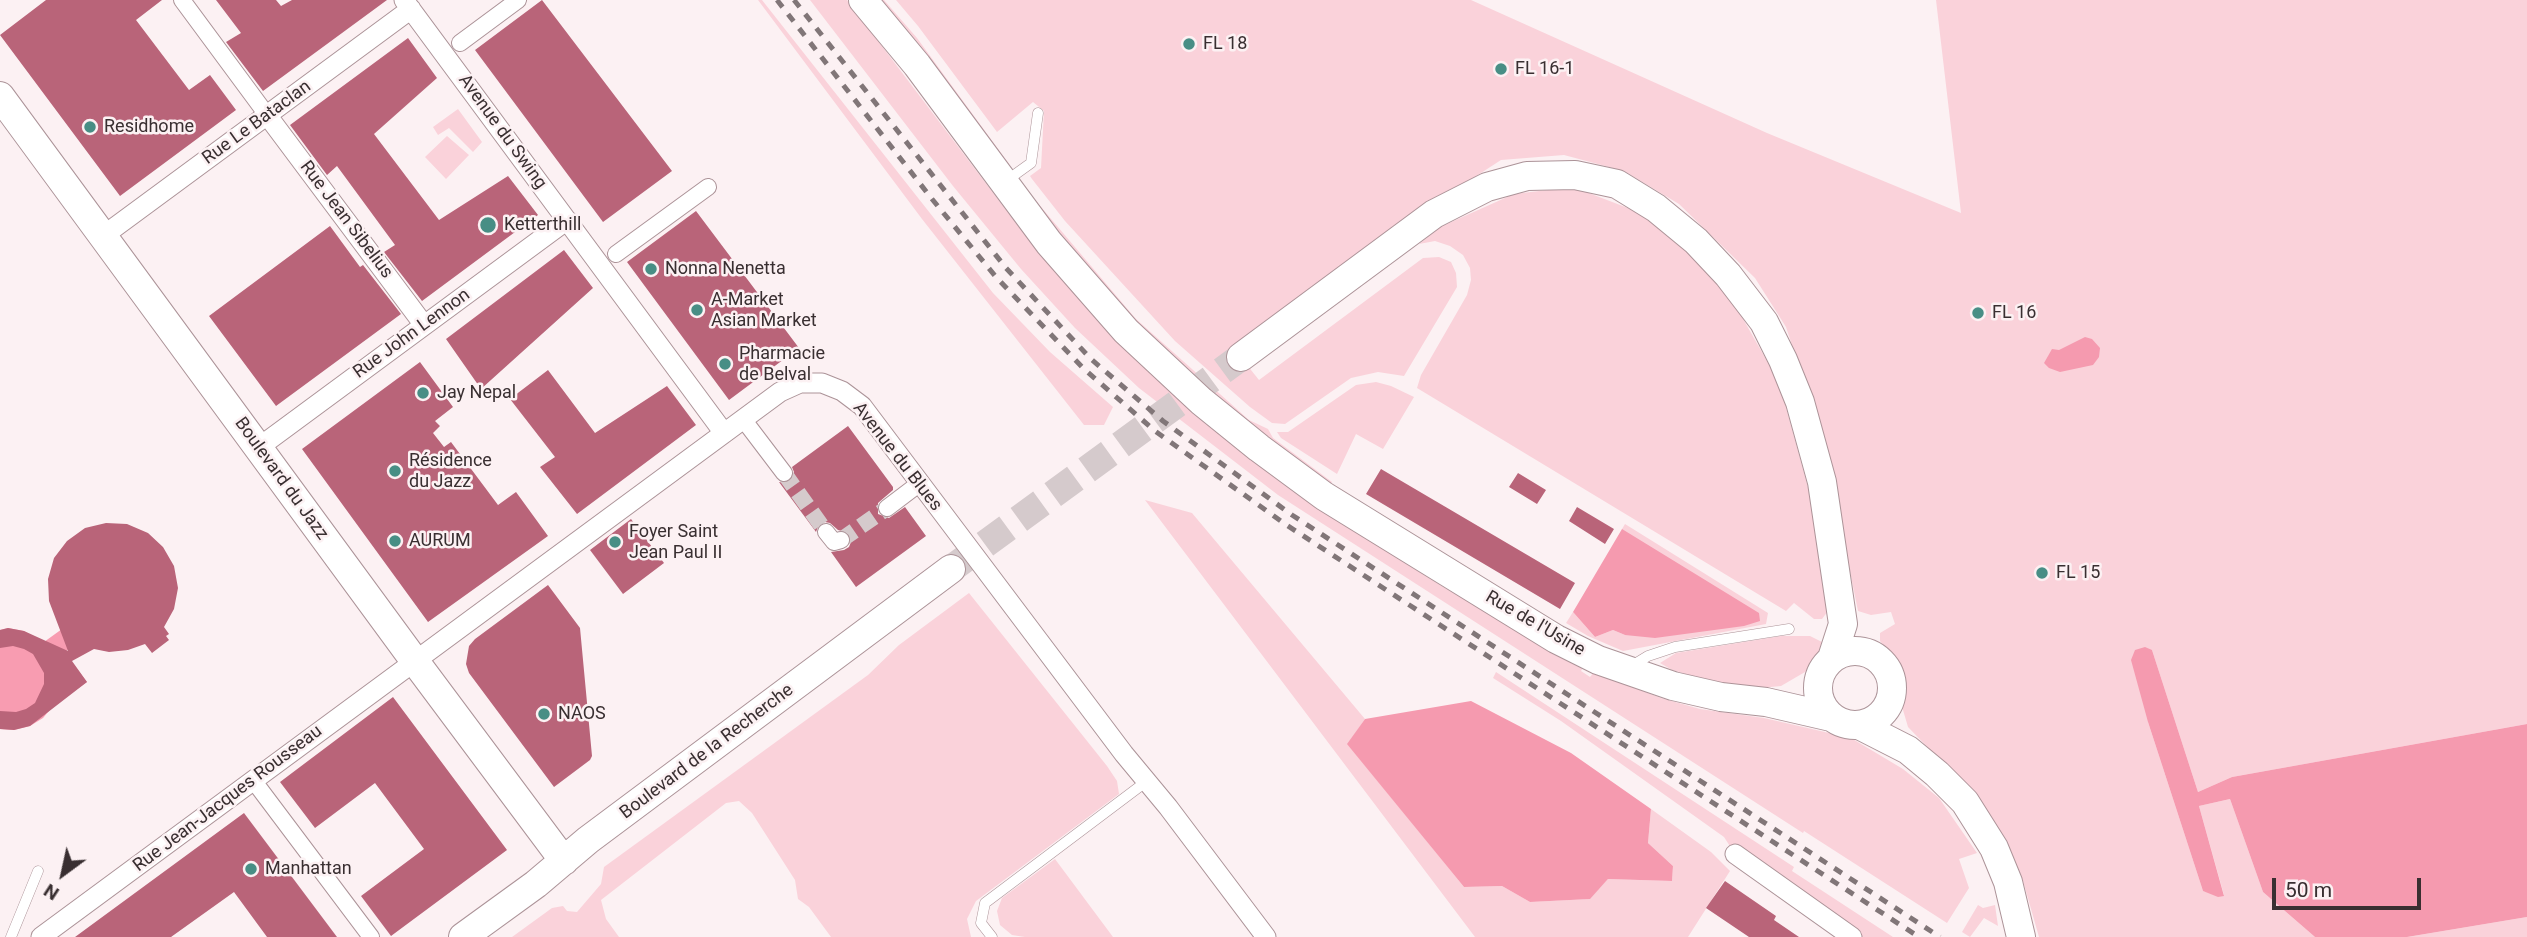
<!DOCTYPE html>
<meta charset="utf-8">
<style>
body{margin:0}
#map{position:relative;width:2527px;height:937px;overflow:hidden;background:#fcf1f3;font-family:Roboto,sans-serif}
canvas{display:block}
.north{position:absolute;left:28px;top:839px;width:70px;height:70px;-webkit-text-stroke:5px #fcf1f3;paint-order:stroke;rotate:213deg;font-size:19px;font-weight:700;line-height:28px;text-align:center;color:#392f31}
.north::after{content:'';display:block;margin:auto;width:24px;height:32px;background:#392f31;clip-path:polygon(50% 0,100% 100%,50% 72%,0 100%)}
.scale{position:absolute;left:2272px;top:878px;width:149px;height:32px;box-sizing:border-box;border:4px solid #392f31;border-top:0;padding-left:9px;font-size:21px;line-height:24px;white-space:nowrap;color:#392f31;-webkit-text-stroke:5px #fcf1f3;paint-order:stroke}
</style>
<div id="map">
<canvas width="2527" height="937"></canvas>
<div class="north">N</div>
<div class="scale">50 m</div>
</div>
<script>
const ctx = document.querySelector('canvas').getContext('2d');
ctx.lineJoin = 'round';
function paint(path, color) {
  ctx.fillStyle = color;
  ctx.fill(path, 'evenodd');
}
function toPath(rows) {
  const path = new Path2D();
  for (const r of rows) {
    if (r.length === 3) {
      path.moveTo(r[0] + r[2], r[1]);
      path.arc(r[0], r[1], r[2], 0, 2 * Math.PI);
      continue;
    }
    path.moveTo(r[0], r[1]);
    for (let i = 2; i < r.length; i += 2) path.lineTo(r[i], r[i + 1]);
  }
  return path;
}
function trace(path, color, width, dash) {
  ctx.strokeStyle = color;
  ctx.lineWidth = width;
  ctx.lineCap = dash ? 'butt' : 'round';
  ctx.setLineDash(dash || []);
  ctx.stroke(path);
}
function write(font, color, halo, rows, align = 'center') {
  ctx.font = font + ' Roboto,sans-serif';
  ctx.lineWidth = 5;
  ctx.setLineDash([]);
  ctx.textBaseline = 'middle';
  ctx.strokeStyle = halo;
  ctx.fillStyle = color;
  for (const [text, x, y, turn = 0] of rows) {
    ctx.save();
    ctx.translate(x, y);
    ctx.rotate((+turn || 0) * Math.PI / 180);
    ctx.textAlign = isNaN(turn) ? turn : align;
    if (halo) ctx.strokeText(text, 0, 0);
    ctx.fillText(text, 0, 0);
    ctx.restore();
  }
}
const green = toPath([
 [758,0,762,0,993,293,1050,352,1113,407,1104,425,1084,425,922,219],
 [810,0,847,0,1025,235,1127,351,1220,435,1318,508,1445,588,1584,666,1581,671,1590,677,1594,672,1661,698,1700,709,1764,718,1851,738,1903,769,1939,798,1977,853,1959,859,1969,888,1947,923,1804,831,1803,833,1278,495,1139,388,1075,328,1021,269,953,186],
 [876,0,884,0,917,38,1009,164,1003,168],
 [896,0,1471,0,1767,133,1961,213,1936,0,2527,0,2527,724,2232,777,2198,792,2152,650,2148,722,2203,891,2224,895,2199,806,2230,799,2263,892,2315,937,2039,937,2023,881,2002,834,1969,790,1908,727,1903,710,1901,670,1880,641,1880,633,1895,624,1891,612,1871,615,1858,611,1823,439,1786,327,1755,278,1679,204,1624,171,1564,155,1501,160,1404,223,1235,350,1259,380,1423,258,1439,257,1451,262,1456,273,1457,287,1404,376,1378,372,1351,378,1285,424,1272,423,1250,407,1175,341,1065,221,1032,179,1030,176,1041,168,1044,111,1033,102,997,132,918,26],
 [458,109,482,142,473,152,449,128,438,135,433,127],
 [447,136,469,155,446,179,425,157],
 [1024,187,1136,319,1249,420,1268,429,1273,438,1332,482,1329,487,1263,439,1133,324,1058,238],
 [1573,187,1641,213,1683,243,1730,296,1779,382,1809,491,1828,611,1822,619,1814,619,1794,603,1786,611,1417,388,1421,375,1467,295,1471,280,1470,268,1463,255,1450,246,1435,241,1419,244,1440,227,1514,194],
 [1376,382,1391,386,1414,397,1383,449,1356,434,1337,474,1281,438,1277,432,1288,432,1356,385],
 [1145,500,1192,513,1365,719,1348,744,1464,887,1502,886,1530,902,1589,899,1608,879,1672,881,1673,866,1648,843,1651,809,1711,852,1730,871,1688,937,1475,937],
 [1625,524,1768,613,1766,624,1623,651,1588,636,1566,623,1573,612,1595,637,1613,630,1625,635,1622,529],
 [969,593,1107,766,1117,781,1119,794,976,901,967,919,971,937,831,937,809,907,798,899,795,880,752,813,739,801,726,803,601,900,606,919,619,937,512,937,552,908,563,906,567,911,577,912,601,884,604,867,868,675,899,645],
 [1781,636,1810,636,1822,642,1825,647,1805,672,1781,686,1739,690,1672,670,1660,663,1676,653],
 [1496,672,1794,867,1792,871,1893,937,1852,937,1735,854,1724,837,1561,721,1493,678],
 [1055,859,1113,937,1025,937,1012,935,1000,925,997,911,1002,898],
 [1978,905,1983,908,1995,905,1998,926,1984,918,1970,937,1962,932],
 [2527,917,2527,937,2407,937]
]);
const forest = toPath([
 [2085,337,2092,339,2100,348,2099,357,2093,365,2060,372,2049,368,2044,363,2052,349,2059,350],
 [1622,529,1759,613,1760,621,1744,626,1655,638,1625,635,1613,630,1595,637,1573,612],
 [2145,647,2152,650,2198,792,2232,777,2527,724,2527,917,2407,937,2315,937,2263,892,2230,799,2199,806,2224,896,2218,897,2203,891,2148,722,2131,660,2135,650],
 [1471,701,1571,753,1651,809,1648,843,1673,866,1672,881,1608,879,1590,899,1530,902,1502,886,1464,887,1347,744,1365,719]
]);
const water = toPath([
 [8,628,24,631,44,642,62,629,74,643,65,653,87,682,53,706,43,718,30,726,14,730,0,729,0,630]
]);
const building = toPath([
 [46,0,162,0,136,20,189,90,210,75,236,110,120,196,0,35],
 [216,0,276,0,281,6,292,0,387,0,263,91,226,42,241,33],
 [542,0,672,171,603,222,475,50],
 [408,38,437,78,374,134,439,220,508,176,538,215,422,301,384,252,395,245,337,166,327,175,290,125],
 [696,211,799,348,729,400,627,262],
 [330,226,360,267,363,265,401,314,276,406,209,316],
 [564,250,593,288,481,389,446,339],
 [420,362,453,407,435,421,440,426,433,433,444,447,451,442,498,505,516,492,548,536,428,622,302,449],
 [548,370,595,433,667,386,696,425,577,514,540,467,555,457,510,399],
 [848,426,893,487,893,490,878,503,878,514,889,518,905,507,926,536,856,587,831,552,844,550,849,547,851,542,849,533,838,530,830,523,825,522,819,524,816,532,779,482,785,483,791,481,794,472,792,467],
 [1381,469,1575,583,1560,609,1366,494],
 [1518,473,1546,490,1537,504,1509,487],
 [1577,507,1614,529,1605,544,1569,521],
 [631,519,664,563,623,594,590,550],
 [106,523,127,524,148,533,163,547,174,566,178,588,174,609,164,627,169,634,166,636,169,640,152,653,145,644,128,650,109,652,94,649,72,661,87,682,30,726,14,730,0,729,0,711,16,712,26,709,35,703,44,684,44,673,33,654,24,649,13,646,0,648,0,630,8,628,24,631,68,651,49,601,48,579,54,558,67,541,85,528],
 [548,585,580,628,592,756,590,760,554,787,469,673,466,664,469,646,475,639],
 [393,697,507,850,391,936,361,896,424,849,375,783,315,828,280,782],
 [244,813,337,937,267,937,234,892,171,937,75,937],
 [1725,881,1776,916,1774,920,1799,937,1749,937,1706,908]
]);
const pedestrianTunnel = toPath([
 [784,473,826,532],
 [841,540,887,508]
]);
const secondaryTunnel = toPath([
 [951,569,1241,357]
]);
const service = toPath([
 [1006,181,1031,163,1038,113],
 [1630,667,1648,656,1675,647,1789,629],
 [11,937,38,871],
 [992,937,981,923,985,903,1147,781]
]);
const pedestrian = toPath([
 [182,0,267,115],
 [460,43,518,0],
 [616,254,708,187],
 [743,419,784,473],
 [887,508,920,483],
 [826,532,834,542,841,540],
 [253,780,371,937]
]);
const minor = toPath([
 [404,0,724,433],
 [267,115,424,325],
 [103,236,411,9],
 [258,448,567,220],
 [1735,854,1852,937],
 [41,937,780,392,800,383,822,383,842,391,862,406,1124,754,1168,807,1266,937]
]);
const secondary = toPath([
 [863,0,917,65,1049,243,1126,331,1201,401,1259,448,1324,496,1556,639,1598,660,1673,686,1721,697,1766,702,1831,717],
 [0,96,414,660,564,861],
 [1241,357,1434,214,1487,187,1527,176,1575,175,1617,184,1656,208,1696,241,1728,275,1764,322,1783,360,1800,402,1822,482,1843,624,1832,658],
 [1855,688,37],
 [1859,725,1908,750,1937,774,1965,802,1994,848,2008,882,2021,937],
 [463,937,536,884,588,840,951,569]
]);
const rail = toPath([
 [777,0,932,199,996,277,1083,368,1155,431,1285,524,1919,937],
 [794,0,1006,268,1091,359,1163,421,1292,515,1940,937]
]);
const markers = [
 [1189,44,7,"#488e85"],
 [1501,69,7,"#488e85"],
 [90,127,7,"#488e85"],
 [488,225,9,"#488e85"],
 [651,269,7,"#488e85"],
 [697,310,7,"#488e85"],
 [1978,313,7,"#488e85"],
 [725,364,7,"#488e85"],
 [423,393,7,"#488e85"],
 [395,471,7,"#488e85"],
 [395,541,7,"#488e85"],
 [615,542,7,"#488e85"],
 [2042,573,7,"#488e85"],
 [544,714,7,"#488e85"],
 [251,869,7,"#488e85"]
];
const poiNames = [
 ["FL 18",1203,44],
 ["FL 16-1",1515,69],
 ["Residhome",104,127],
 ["Ketterthill",504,225],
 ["Nonna Nenetta",665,269],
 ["A-Market",711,300],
 ["Asian Market",711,321],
 ["FL 16",1992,313],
 ["Pharmacie",739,354],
 ["de Belval",739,375],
 ["Jay Nepal",437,393],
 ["Résidence",409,461],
 ["du Jazz",409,482],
 ["Foyer Saint",629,532],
 ["Jean Paul II",629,553],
 ["AURUM",409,541],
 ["FL 15",2056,573],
 ["NAOS",558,714],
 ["Manhattan",265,869]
];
const streetNames = [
 ["Rue Le Bataclan",257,123,-36],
 ["Avenue du Swing",502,132,54],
 ["Rue Jean Sibelius",346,220,53],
 ["Rue John Lennon",412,334,-36],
 ["Avenue du Blues",897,457,52],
 ["Boulevard du Jazz",281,479,54],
 ["Rue de l'Usine",1535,624,30],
 ["Boulevard de la Recherche",707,752,-37],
 ["Rue Jean-Jacques Rousseau",228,799,-37]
];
paint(green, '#fad2da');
paint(forest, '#f59aaf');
paint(water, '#f89cb1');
paint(building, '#b96479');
trace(pedestrianTunnel, '#d5cacc', 16, [16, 8]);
trace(secondaryTunnel, '#d5cacc', 28, [28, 14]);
trace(service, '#ac9398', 11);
trace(pedestrian, '#ac9398', 18);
trace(minor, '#ac9398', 21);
trace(secondary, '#ac9398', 30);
trace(service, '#fff', 10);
trace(pedestrian, '#fff', 16);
trace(minor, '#fff', 19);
trace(secondary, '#fff', 28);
trace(rail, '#817678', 5, [9, 9]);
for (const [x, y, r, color] of markers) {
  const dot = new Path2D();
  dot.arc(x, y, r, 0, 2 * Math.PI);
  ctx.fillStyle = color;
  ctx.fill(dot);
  trace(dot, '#fcf1f3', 2.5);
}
write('18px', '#392f31', '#fcf1f3', poiNames, 'left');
write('18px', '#392f31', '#fcf1f3', streetNames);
</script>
